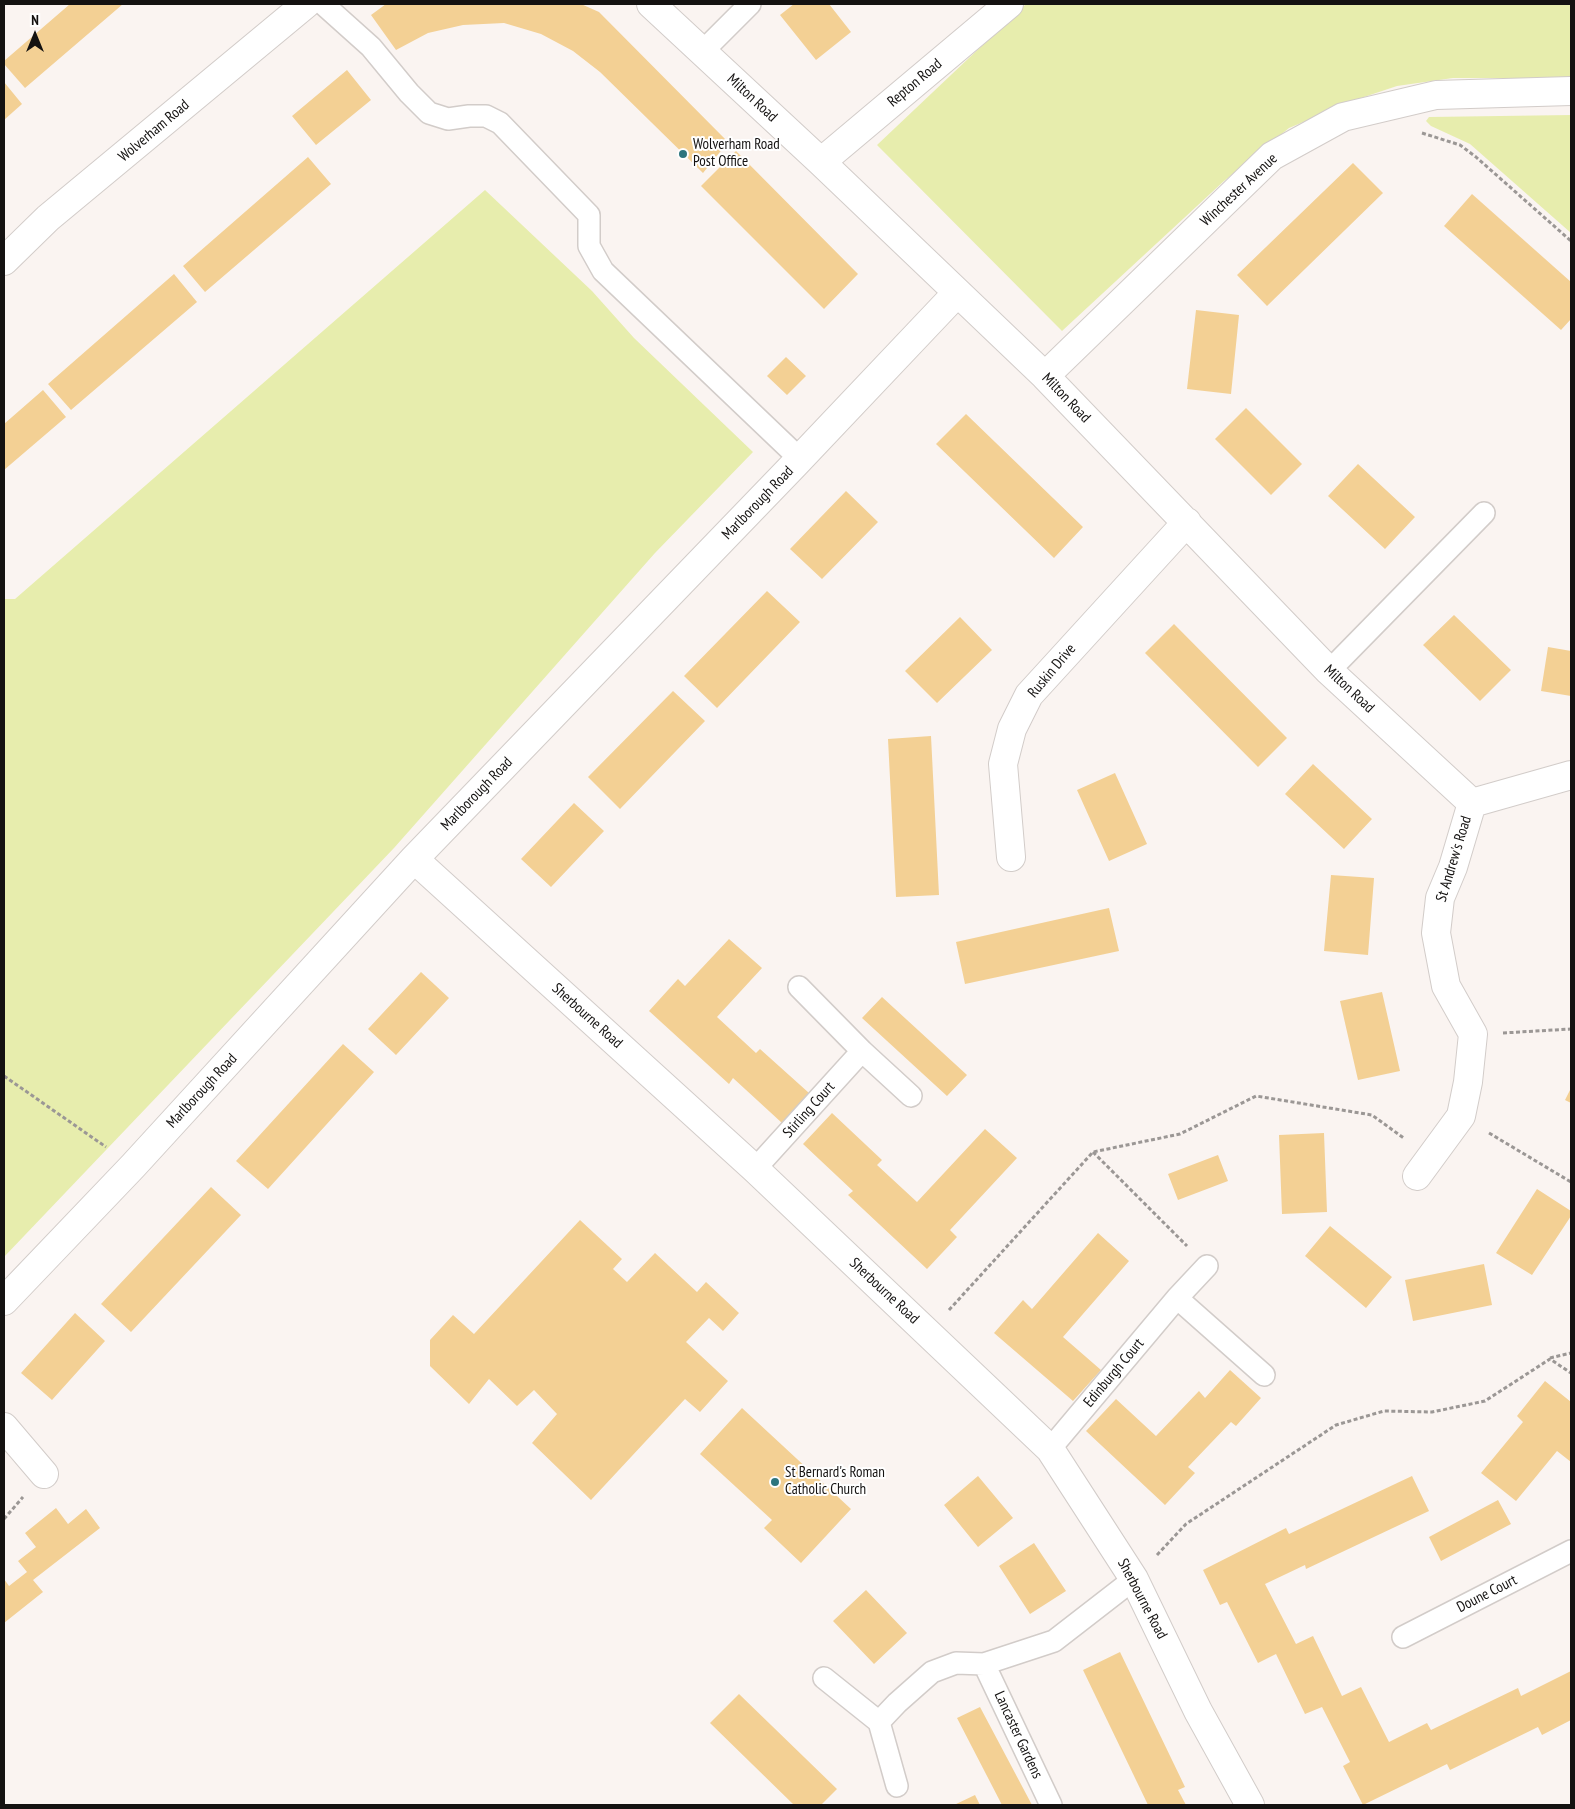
<!DOCTYPE html>
<style>
body{margin:0}
#map{position:relative;width:1575px;height:1809px;overflow:hidden;background:#faf4f1;font-family:"PT Sans Narrow",sans-serif}
canvas{display:block}
.frame{position:absolute;inset:0;border:5px solid #141211;pointer-events:none}
.north{position:absolute;left:10px;top:10px;width:50px;height:50px;-webkit-text-stroke:4px #fff;paint-order:stroke;rotate:0deg;font-size:14px;font-weight:700;line-height:20px;text-align:center;color:#141211}
.north::after{content:'';display:block;margin:auto;width:18px;height:22px;background:#141211;clip-path:polygon(50% 0,100% 100%,50% 72%,0 100%)}
</style>
<div id="map">
<canvas width="1575" height="1809"></canvas>
<div class="frame"></div>
<div class="north">N</div>
</div>
<script>
const ctx = document.querySelector('canvas').getContext('2d');
ctx.lineJoin = 'round';
function paint(path, color) {
  ctx.fillStyle = color;
  ctx.fill(path, 'evenodd');
}
function toPath(rows) {
  const path = new Path2D();
  for (const r of rows) {
    path.moveTo(r[0], r[1]);
    for (let i = 2; i < r.length; i += 2) path.lineTo(r[i], r[i + 1]);
  }
  return path;
}
function trace(path, color, width, dash) {
  ctx.strokeStyle = color;
  ctx.lineWidth = width;
  ctx.lineCap = dash ? 'butt' : 'round';
  ctx.setLineDash(dash || []);
  ctx.stroke(path);
}
function write(font, color, halo, rows, align = 'center') {
  ctx.font = font + ' "PT Sans Narrow",sans-serif';
  ctx.lineWidth = 4;
  ctx.setLineDash([]);
  ctx.textBaseline = 'middle';
  ctx.strokeStyle = halo;
  ctx.fillStyle = color;
  for (const [text, x, y, turn = 0] of rows) {
    ctx.save();
    ctx.translate(x, y);
    ctx.rotate((+turn || 0) * Math.PI / 180);
    ctx.textAlign = isNaN(turn) ? turn : align;
    if (halo) ctx.strokeText(text, 0, 0);
    ctx.fillText(text, 0, 0);
    ctx.restore();
  }
}
const green = toPath([
 [1026,4,1571,4,1571,78,1453,78,1397,86,1358,99,1289,128,1224,181,1062,331,877,145],
 [1571,115,1571,233,1470,144,1431,126,1426,121,1429,117],
 [485,190,592,291,634,338,753,452,655,553,394,848,4,1257,4,599,15,599]
]);
const building = toPath([
 [70,4,123,4,25,88,4,64,4,61],
 [386,4,581,4,599,12,728,142,703,173,600,72,573,51,541,34,504,23,463,25,428,33,396,50,371,15],
 [794,4,829,4,851,32,816,60,780,15],
 [347,70,371,100,316,145,292,116],
 [4,82,22,104,4,120],
 [736,151,858,274,824,309,701,186],
 [308,157,331,184,205,292,183,266],
 [1353,163,1383,193,1267,306,1237,275],
 [1472,194,1571,282,1571,319,1561,330,1444,226],
 [174,274,197,302,71,410,48,384],
 [1196,310,1239,315,1231,394,1187,389],
 [786,357,806,376,787,395,767,376],
 [43,390,66,417,4,470,4,424],
 [1246,408,1302,464,1271,495,1215,439],
 [966,414,1083,527,1054,558,936,444],
 [1358,464,1415,517,1385,549,1328,496],
 [846,491,878,522,822,579,790,549],
 [767,591,800,622,717,708,684,676],
 [1454,615,1511,670,1480,701,1423,645],
 [960,617,992,650,937,703,905,671],
 [1174,624,1287,738,1258,767,1145,653],
 [1548,647,1571,651,1571,696,1541,691],
 [673,691,705,721,620,809,588,777],
 [931,736,939,895,896,897,888,739],
 [1313,764,1372,819,1344,849,1285,794],
 [1115,773,1147,844,1109,861,1077,790],
 [574,803,604,831,551,887,521,859],
 [1331,875,1374,878,1368,955,1324,951],
 [1109,908,1119,951,965,984,956,942],
 [729,939,762,968,717,1017,756,1053,760,1049,809,1093,782,1123,733,1078,729,1084,649,1011,678,979,685,986],
 [421,972,449,998,396,1055,368,1029],
 [1382,992,1400,1071,1358,1080,1340,1001],
 [882,997,967,1075,947,1096,862,1018],
 [343,1044,374,1072,268,1189,236,1161],
 [1571,1088,1571,1103,1565,1100],
 [832,1113,882,1160,877,1165,917,1202,985,1129,1017,1158,950,1230,957,1237,927,1269,848,1195,853,1191,803,1144],
 [1324,1133,1327,1212,1282,1214,1279,1135],
 [1218,1155,1228,1181,1178,1200,1168,1174],
 [211,1187,241,1215,131,1332,101,1304],
 [1537,1189,1571,1211,1571,1216,1532,1275,1496,1253],
 [580,1220,622,1259,613,1269,627,1282,655,1253,697,1292,706,1282,739,1313,723,1331,709,1318,686,1342,728,1381,700,1412,685,1399,591,1500,532,1443,557,1414,534,1390,517,1406,489,1379,469,1404,430,1366,430,1340,453,1315,474,1334],
 [1330,1226,1392,1277,1366,1308,1305,1256],
 [1098,1233,1129,1261,1063,1337,1101,1370,1073,1401,994,1333,1023,1300,1032,1309],
 [1484,1264,1492,1305,1413,1321,1405,1280],
 [75,1313,105,1341,52,1400,21,1373],
 [1230,1370,1261,1398,1236,1426,1231,1422,1188,1467,1195,1473,1165,1505,1086,1431,1116,1399,1156,1436,1199,1391,1205,1398],
 [1545,1381,1571,1402,1571,1462,1557,1451,1516,1501,1481,1473,1523,1422,1517,1416],
 [742,1408,851,1509,801,1563,764,1528,772,1520,700,1454],
 [978,1476,1013,1518,978,1547,944,1505],
 [1412,1476,1429,1511,1306,1569,1305,1565,1265,1584,1296,1644,1313,1636,1342,1696,1361,1687,1389,1742,1427,1723,1431,1730,1518,1688,1521,1696,1571,1671,1571,1720,1542,1735,1538,1727,1450,1770,1447,1764,1363,1805,1343,1766,1350,1762,1322,1707,1305,1714,1276,1654,1258,1663,1227,1602,1220,1605,1203,1570,1286,1528,1289,1534],
 [1498,1500,1511,1524,1441,1561,1429,1537],
 [56,1508,68,1524,86,1509,100,1528,33,1580,43,1592,4,1623,4,1579,9,1586,27,1572,18,1561,36,1547,25,1533],
 [1034,1543,1066,1591,1030,1614,999,1566],
 [866,1590,907,1633,874,1664,833,1621],
 [1120,1652,1185,1787,1178,1790,1186,1805,1148,1805,1083,1670],
 [739,1694,837,1789,821,1805,794,1805,710,1723],
 [980,1707,1032,1805,1002,1805,957,1718],
 [975,1795,980,1805,954,1805]
]);
const path = toPath([
 [1422,133,1460,145,1476,157,1571,241],
 [1503,1033,1571,1029],
 [4,1076,106,1147],
 [1489,1133,1571,1182],
 [1093,1152,1187,1246],
 [949,1310,1093,1152,1180,1134,1256,1096,1372,1115,1405,1139],
 [1550,1358,1571,1353],
 [4,1519,23,1497],
 [1157,1555,1186,1524,1336,1425,1384,1411,1432,1412,1485,1401,1550,1359,1571,1373]
]);
const service = toPath([
 [323,4,371,47,409,93,429,113,448,119,469,116,486,116,500,123,589,215,589,246,603,271,800,459],
 [702,52,750,4],
 [1329,671,1484,513],
 [799,987,862,1051],
 [755,1169,862,1051,911,1096],
 [1177,1298,1264,1375],
 [1050,1449,1177,1298,1207,1266],
 [1403,1637,1571,1551],
 [824,1678,879,1722],
 [897,1786,879,1722,897,1703,932,1672,956,1663,984,1664],
 [1051,1805,984,1664,1054,1641,1134,1579]
]);
const minor = toPath([
 [651,4,821,162,1045,376,1329,671,1472,803],
 [821,162,1009,4],
 [4,261,48,218,306,4],
 [1045,376,1272,156,1343,117,1436,95,1571,91],
 [1011,857,1003,764,1012,729,1029,695,1187,522],
 [414,859,755,1169,1050,1449,1134,1579,1198,1711,1250,1805],
 [1417,1176,1461,1116,1468,1082,1473,1034,1446,986,1436,933,1440,898,1453,867,1472,803,1571,775],
 [4,1301,133,1166,414,859,794,465,957,293],
 [4,1427,44,1474]
]);
const markers = [
 [683,154,5,"#2d757e"],
 [775,1482,5,"#2d757e"]
];
const streetNames = [
 ["Repton Road",915,83,-40],
 ["Milton Road",752,98,43],
 ["Wolverham Road",154,131,-40],
 ["Winchester Avenue",1239,190,-43],
 ["Milton Road",1066,398,46],
 ["Marlborough Road",758,503,-46],
 ["Ruskin Drive",1052,671,-50],
 ["Milton Road",1349,689,43],
 ["Marlborough Road",477,794,-46],
 ["St Andrew's Road",1454,859,-73],
 ["Sherbourne Road",587,1016,42],
 ["Marlborough Road",202,1091,-47],
 ["Stirling Court",809,1110,-48],
 ["Sherbourne Road",884,1291,43],
 ["Edinburgh Court",1114,1373,-50],
 ["Doune Court",1487,1594,-27],
 ["Sherbourne Road",1142,1599,62],
 ["Lancaster Gardens",1018,1735,65]
];
const poiNames = [
 ["Wolverham Road",693,145],
 ["Post Office",693,162],
 ["St Bernard's Roman",785,1473],
 ["Catholic Church",785,1490]
];
paint(green, '#e7edad');
paint(building, '#f3d094');
trace(service, '#d2ccc9', 24);
trace(minor, '#d2ccc9', 30);
trace(path, '#9b9795', 3, [4, 2.5]);
trace(service, '#fff', 21);
trace(minor, '#fff', 28);
for (const [x, y, r, color] of markers) {
  const dot = new Path2D();
  dot.arc(x, y, r, 0, 2 * Math.PI);
  ctx.fillStyle = color;
  ctx.fill(dot);
  trace(dot, '#fff', 2);
}
write('15px', '#141211', '#fff', streetNames);
write('15px', '#141211', '#fff', poiNames, 'left');
</script>
